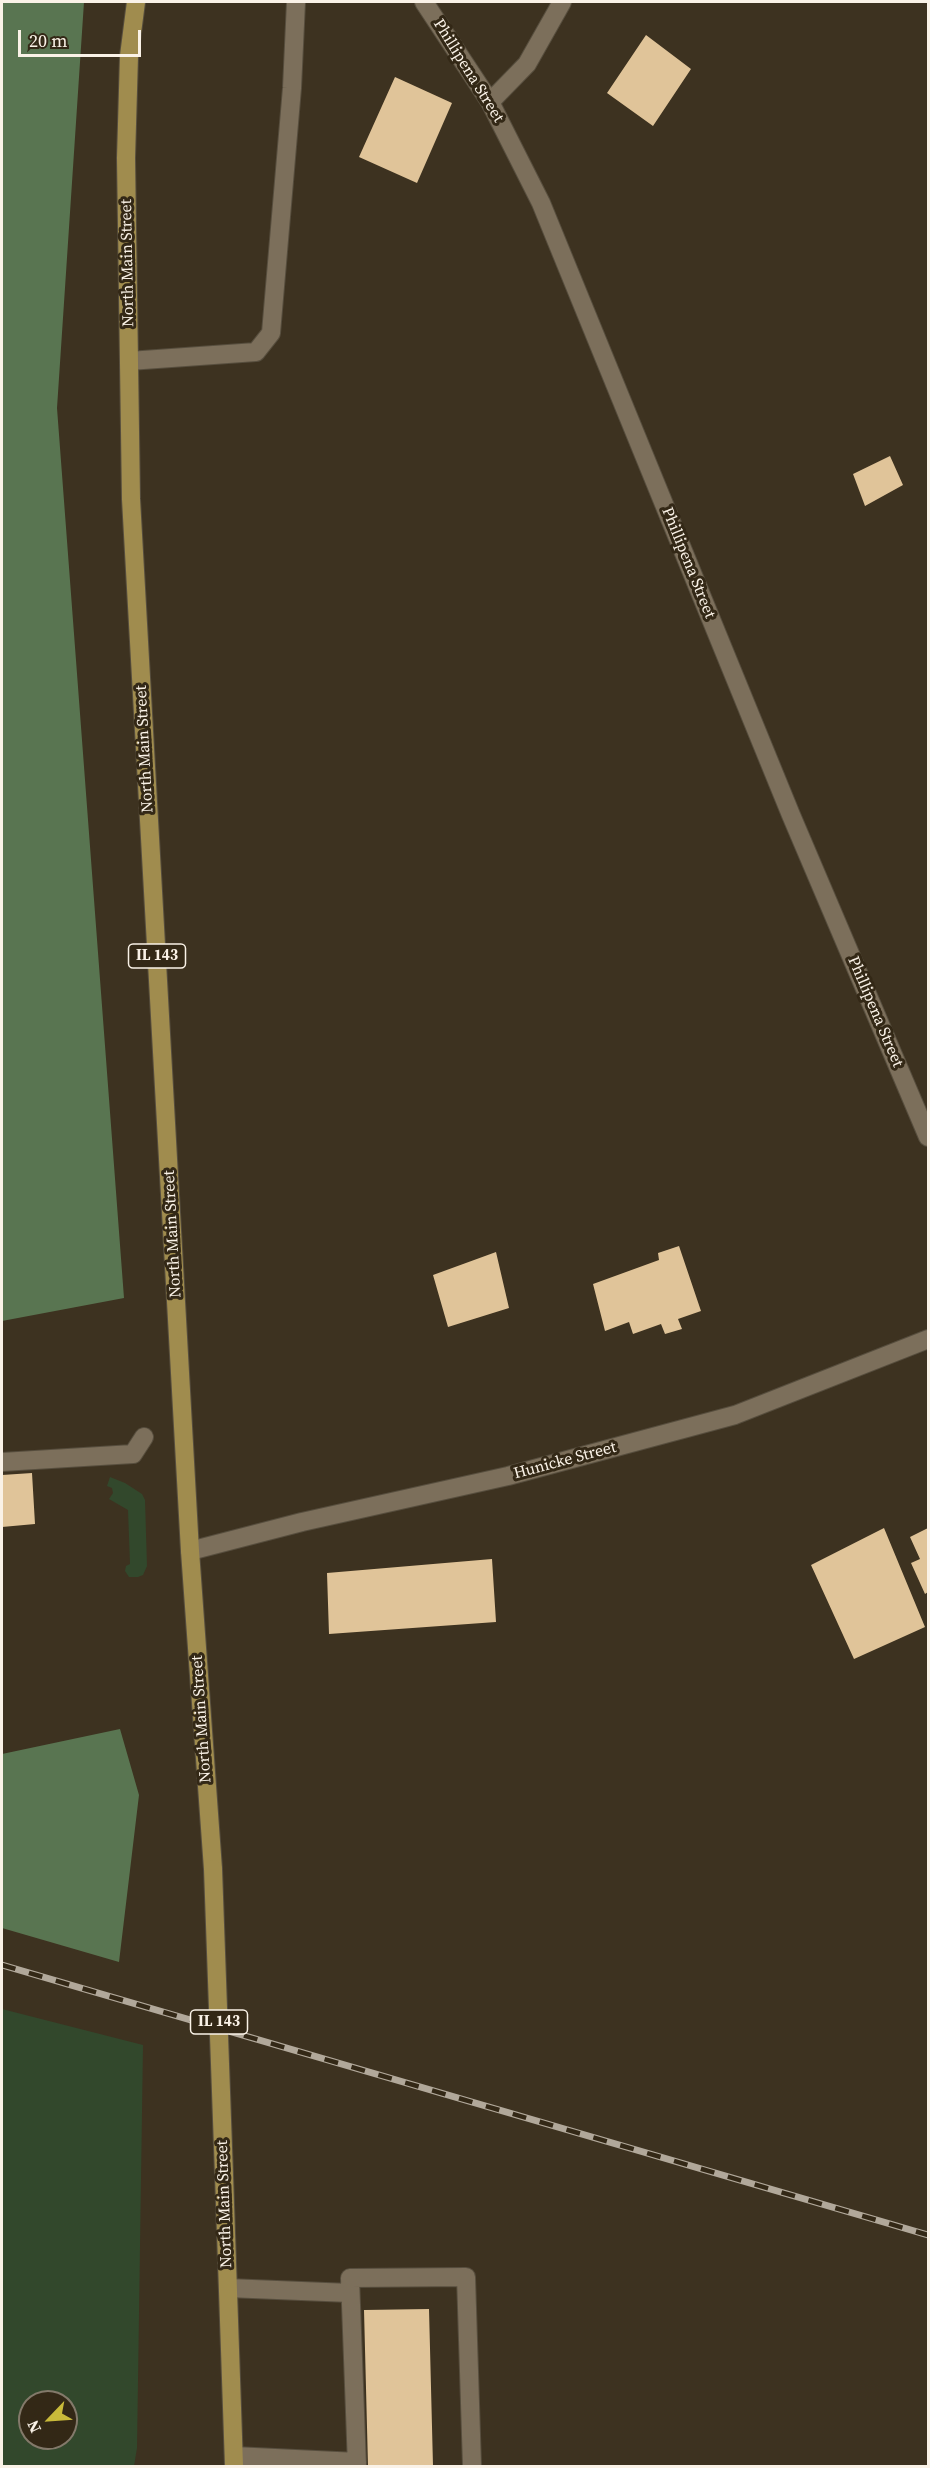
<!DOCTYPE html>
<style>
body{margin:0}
#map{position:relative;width:930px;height:2468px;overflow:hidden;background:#3d3220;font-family:"Source Serif 4",serif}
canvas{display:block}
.frame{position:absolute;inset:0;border:3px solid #faf2e7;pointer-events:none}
.north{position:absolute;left:18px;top:2390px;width:60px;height:60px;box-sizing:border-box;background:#332816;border:2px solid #83796a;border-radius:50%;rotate:245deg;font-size:16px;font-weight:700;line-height:24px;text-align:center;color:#faf2e7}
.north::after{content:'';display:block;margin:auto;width:21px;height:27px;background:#c9ba3a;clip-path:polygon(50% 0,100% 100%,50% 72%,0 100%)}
.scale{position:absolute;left:18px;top:30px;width:123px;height:27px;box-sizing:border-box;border:3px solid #faf2e7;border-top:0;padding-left:8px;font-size:18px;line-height:21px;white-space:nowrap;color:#faf2e7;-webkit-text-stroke:4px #332816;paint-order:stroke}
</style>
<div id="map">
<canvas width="930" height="2468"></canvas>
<div class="frame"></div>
<div class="north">N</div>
<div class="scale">20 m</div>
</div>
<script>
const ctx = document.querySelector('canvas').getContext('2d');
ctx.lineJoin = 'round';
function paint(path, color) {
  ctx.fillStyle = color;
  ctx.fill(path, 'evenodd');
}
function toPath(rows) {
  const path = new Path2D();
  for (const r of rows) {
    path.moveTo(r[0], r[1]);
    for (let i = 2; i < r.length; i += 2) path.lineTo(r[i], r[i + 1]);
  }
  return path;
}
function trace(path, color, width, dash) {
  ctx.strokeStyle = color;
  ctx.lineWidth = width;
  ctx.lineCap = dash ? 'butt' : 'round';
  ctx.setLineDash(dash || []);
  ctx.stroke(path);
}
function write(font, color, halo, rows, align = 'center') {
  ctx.font = font + ' "Source Serif 4",serif';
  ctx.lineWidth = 6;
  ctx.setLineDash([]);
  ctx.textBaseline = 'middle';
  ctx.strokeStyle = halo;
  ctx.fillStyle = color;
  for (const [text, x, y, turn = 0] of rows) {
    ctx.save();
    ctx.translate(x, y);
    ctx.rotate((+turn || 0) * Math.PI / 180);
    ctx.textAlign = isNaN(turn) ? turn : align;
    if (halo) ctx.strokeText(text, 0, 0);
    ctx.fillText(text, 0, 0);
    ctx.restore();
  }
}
const green = toPath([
 [110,1477,125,1483,142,1494,145,1500,147,1566,143,1575,138,1577,129,1577,125,1571,126,1566,130,1564,128,1510,109,1499,113,1493,112,1488,107,1486],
 [2,2009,143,2045,137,2448,134,2466,2,2466],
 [30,2402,66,2402,66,2438,30,2438]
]);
const forest = toPath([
 [2,2,84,2,57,408,124,1298,2,1321],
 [120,1729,139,1795,119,1962,2,1928,2,1754]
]);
const building = toPath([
 [646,35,691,69,653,126,607,93],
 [395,77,452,103,417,183,359,157],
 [890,456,903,485,865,506,853,474],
 [679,1246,701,1311,678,1319,682,1329,665,1334,661,1324,633,1334,629,1322,605,1331,593,1284,659,1260,658,1253],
 [496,1252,509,1308,448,1327,433,1275],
 [32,1473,35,1524,2,1527,2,1475],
 [884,1528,925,1627,854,1659,811,1565],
 [928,1528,928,1592,925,1594,911,1563,920,1559,910,1537],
 [492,1559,496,1622,329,1634,327,1573],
 [429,2309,433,2466,368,2466,364,2310]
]);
const minor = toPath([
 [424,2,490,102,541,203,791,815,928,1137],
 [490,102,527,64,562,2],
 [129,361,256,352,271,333,292,88,296,2],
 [2,1462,133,1454,144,1437],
 [190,1551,302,1522,508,1476,735,1415,928,1339],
 [228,2288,350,2293],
 [234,2456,357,2462],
 [357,2466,350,2278,466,2277,472,2466]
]);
const major = toPath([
 [136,2,129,56,126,158,131,499,190,1551,213,1869],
 [224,2175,234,2466]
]);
const rail = toPath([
 [2,1965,928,2235]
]);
const majorBridge = toPath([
 [213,1869,224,2175]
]);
const shields = [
 [157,956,57],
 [219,2022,57]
];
const shieldNames = [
 ["IL 143",157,956],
 ["IL 143",219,2022]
];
const streetNames = [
 ["Phillipena Street",468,71,58],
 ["North Main Street",128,263,-91],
 ["Phillipena Street",688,563,68],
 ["North Main Street",145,749,-93],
 ["Phillipena Street",875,1012,67],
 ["North Main Street",173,1234,-93],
 ["Hunicke Street",565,1461,-15],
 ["North Main Street",202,1719,-94],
 ["North Main Street",225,2204,-92]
];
paint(green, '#32482c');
paint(forest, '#597551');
paint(building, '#e0c499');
trace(minor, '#574e3e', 20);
trace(major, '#574e3e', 20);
trace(minor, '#7c6f5b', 18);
trace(major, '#a08c4e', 18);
trace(rail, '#b1a89a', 7);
trace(rail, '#332816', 4.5, [14]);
trace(majorBridge, '#574e3e', 20, []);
trace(majorBridge, '#a08c4e', 18);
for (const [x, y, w] of shields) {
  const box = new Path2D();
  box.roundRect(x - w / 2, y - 12, w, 24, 4.5);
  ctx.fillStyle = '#332816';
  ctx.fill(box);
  trace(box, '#faf2e7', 1.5);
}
write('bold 15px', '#faf2e7', null, shieldNames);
write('16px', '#faf2e7', '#332816', streetNames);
</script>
